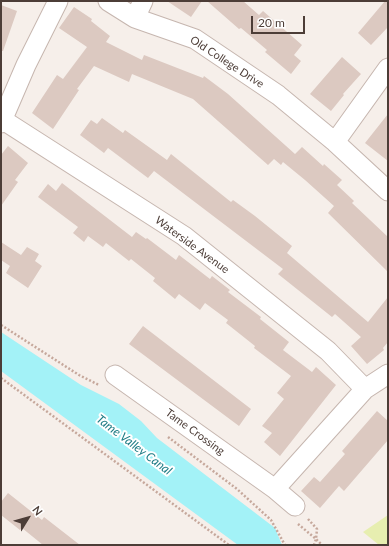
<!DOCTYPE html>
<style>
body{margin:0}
#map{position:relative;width:389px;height:546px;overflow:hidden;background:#f6efea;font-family:Lato,sans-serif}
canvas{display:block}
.frame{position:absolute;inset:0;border:2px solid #4c3d37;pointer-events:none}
.north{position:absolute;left:8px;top:498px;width:40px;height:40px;-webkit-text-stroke:3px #fff;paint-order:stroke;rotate:53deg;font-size:11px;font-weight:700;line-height:16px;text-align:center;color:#4c3d37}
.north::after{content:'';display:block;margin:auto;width:14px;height:18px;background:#4c3d37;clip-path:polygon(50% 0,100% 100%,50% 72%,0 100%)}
.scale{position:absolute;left:251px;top:16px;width:54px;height:18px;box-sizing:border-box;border:2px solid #4c3d37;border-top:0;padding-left:5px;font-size:12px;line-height:14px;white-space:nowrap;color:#4c3d37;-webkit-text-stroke:3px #fff;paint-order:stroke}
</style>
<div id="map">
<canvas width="389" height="546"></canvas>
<div class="frame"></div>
<div class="north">N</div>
<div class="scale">20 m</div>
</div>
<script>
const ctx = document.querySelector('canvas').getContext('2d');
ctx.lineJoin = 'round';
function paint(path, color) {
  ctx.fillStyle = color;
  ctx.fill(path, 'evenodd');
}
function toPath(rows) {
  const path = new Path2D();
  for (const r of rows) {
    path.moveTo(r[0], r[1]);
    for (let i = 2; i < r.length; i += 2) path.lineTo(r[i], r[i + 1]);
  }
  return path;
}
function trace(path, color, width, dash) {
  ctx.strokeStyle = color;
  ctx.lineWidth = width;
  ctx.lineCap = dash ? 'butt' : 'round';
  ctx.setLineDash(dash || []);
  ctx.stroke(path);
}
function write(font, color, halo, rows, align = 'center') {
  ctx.font = font + ' Lato,sans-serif';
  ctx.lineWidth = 4;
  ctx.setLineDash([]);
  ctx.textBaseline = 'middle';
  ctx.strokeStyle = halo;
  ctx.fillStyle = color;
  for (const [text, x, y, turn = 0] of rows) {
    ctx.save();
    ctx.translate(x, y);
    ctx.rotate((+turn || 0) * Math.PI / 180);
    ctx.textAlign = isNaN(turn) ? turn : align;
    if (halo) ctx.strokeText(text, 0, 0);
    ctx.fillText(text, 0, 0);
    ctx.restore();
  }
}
const green = toPath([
 [388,515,388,545,379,545,363,532]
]);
const water = toPath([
 [1,332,81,385,119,404,141,421,157,438,275,528,282,545,238,545,1,371]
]);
const building = toPath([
 [167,1,202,1,191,17],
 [207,1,243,1,259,15,263,11,302,45,294,55,301,61,291,74,265,52,267,50,241,28,239,29],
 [385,1,388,1,388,27,371,45,358,33],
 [1,5,17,11,3,51,1,51],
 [74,7,92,19,91,21,110,36,106,42,142,60,144,55,203,78,204,76,228,94,295,154,302,147,323,166,324,164,342,180,337,185,354,201,352,203,388,237,388,272,328,213,334,206,305,180,283,162,281,165,274,159,268,165,193,99,132,74,129,82,94,66,77,89,79,90,53,129,32,113,57,75,63,79,87,47,59,28],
 [342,57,361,74,343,94,344,95,331,111,310,94],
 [388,114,388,161,365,143],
 [102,118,123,133,125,130,167,160,171,154,231,202,233,200,255,216,292,246,287,253,368,322,388,297,388,342,383,348,384,350,367,364,351,346,361,337,335,314,332,317,278,274,283,269,154,171,148,178,108,148,104,153,80,135,91,120,97,124],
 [8,146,28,163,15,180,18,182,1,206,1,155],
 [62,183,132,237,136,232,146,239,147,238,176,260,179,255,210,279,212,276,230,290,228,292,261,317,260,319,289,342,283,350,312,372,316,367,336,385,280,456,264,442,272,433,262,426,284,399,277,393,291,376,254,348,255,346,226,323,228,320,205,303,200,310,179,294,175,299,153,281,155,278,131,259,129,261,106,243,103,247,88,236,84,242,73,233,78,227,38,197,48,184,56,191],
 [1,242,21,255,27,247,39,254,35,261,42,266,28,288,6,273,10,266,1,260],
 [143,326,251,409,239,426,129,344],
 [377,411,388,421,388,440,344,491,339,486,320,508,301,491,314,477,320,482,345,454,342,451],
 [8,493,42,520,44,517,80,545,43,545,22,528,20,530,1,515,1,502]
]);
const path = toPath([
 [1,325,79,375,99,385],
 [1,378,229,545],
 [168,437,237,489,271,520,285,545],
 [308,519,317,529,316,539,322,545],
 [298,524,316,539,314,545]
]);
const street = toPath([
 [108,1,135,18,195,39,278,95,335,142,388,191],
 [135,18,143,1],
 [3,120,184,236,328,351,365,389],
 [1,123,26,65,58,1],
 [335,142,388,68],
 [115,375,275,489,295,506],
 [275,489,365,389,388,374]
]);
const streetNames = [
 ["Old College Drive",227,62,33],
 ["Waterside Avenue",192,245,36],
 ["Tame Crossing",195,432,36]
];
const waterNames = [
 ["Tame Valley Canal",134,445,37]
];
paint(green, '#e7eeb0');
paint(water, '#a3f2f7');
paint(building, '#dcc9c1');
trace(street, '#c6b6af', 21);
trace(path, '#c6a89c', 2.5, [2, 2]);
trace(street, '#fff', 19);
write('11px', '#4c3d37', '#fff', streetNames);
write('italic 12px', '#1e7c85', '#fff', waterNames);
</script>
